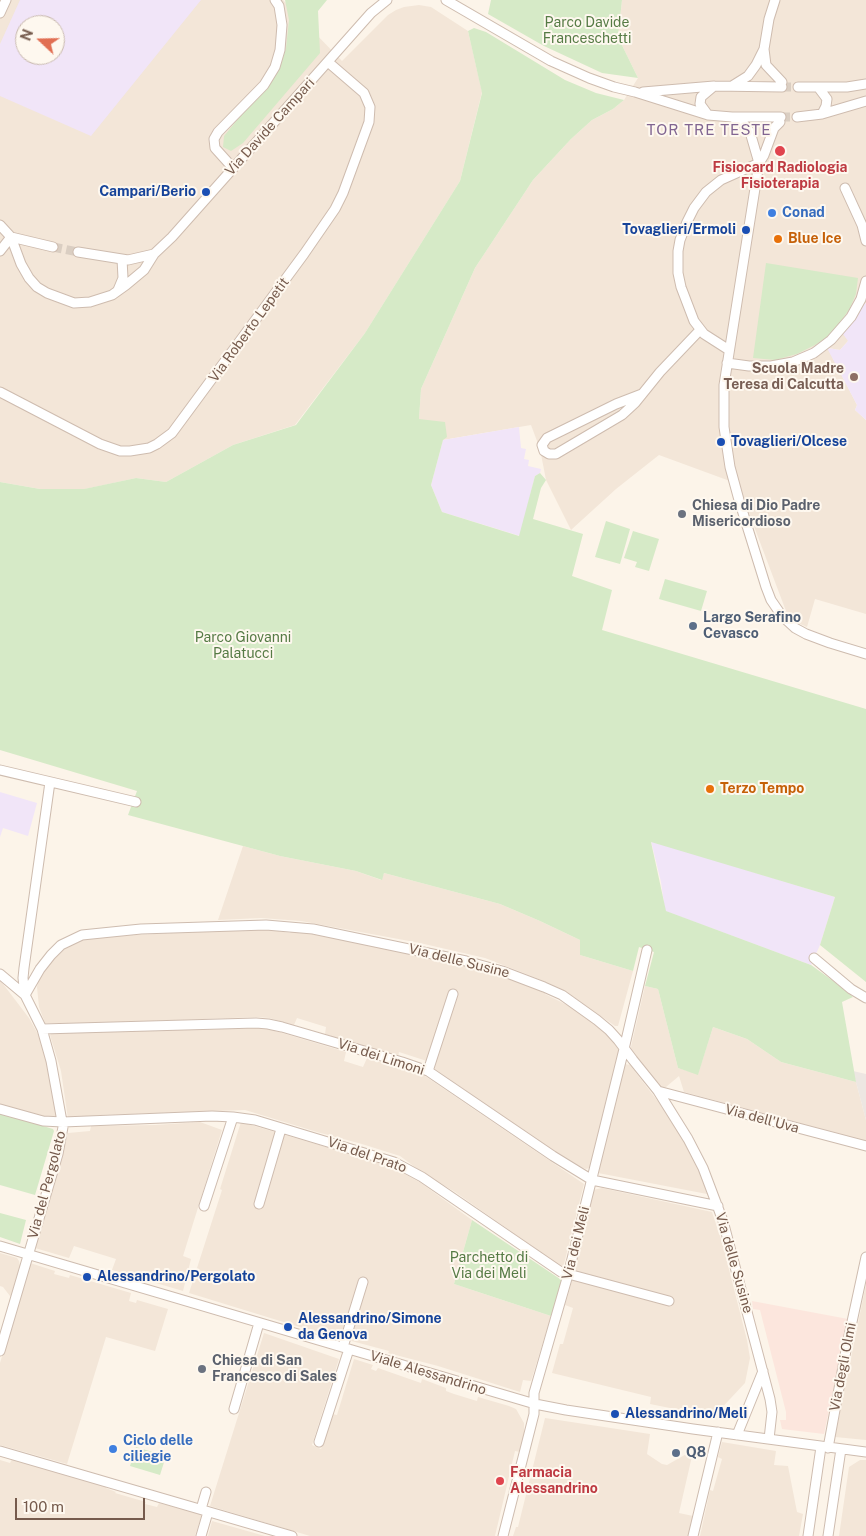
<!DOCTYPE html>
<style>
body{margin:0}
#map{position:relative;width:866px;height:1536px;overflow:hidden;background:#fcf4e9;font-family:"Public Sans",sans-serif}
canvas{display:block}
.north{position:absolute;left:15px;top:15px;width:50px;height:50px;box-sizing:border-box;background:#fef8ef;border:1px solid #c8b9ae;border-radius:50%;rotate:291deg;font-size:14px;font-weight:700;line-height:20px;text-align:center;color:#765b4d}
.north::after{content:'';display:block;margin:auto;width:18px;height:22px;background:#e16f53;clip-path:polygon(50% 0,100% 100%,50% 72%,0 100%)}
.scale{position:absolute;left:15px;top:1498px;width:130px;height:22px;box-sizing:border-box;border:2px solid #765b4d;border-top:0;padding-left:6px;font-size:15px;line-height:18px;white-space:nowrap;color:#765b4d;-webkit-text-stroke:4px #fef8ef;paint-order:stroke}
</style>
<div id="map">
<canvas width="866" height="1536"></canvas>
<div class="north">N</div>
<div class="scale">100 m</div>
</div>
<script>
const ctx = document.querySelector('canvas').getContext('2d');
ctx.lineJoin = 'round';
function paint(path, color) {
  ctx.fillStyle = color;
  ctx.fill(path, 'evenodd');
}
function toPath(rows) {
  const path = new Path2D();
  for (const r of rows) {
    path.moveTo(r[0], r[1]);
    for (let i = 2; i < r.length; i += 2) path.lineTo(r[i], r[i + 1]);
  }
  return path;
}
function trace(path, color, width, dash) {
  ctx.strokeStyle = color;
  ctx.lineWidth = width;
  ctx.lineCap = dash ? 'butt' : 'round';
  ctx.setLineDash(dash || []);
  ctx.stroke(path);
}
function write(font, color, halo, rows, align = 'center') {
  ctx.font = font + ' "Public Sans",sans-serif';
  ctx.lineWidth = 4;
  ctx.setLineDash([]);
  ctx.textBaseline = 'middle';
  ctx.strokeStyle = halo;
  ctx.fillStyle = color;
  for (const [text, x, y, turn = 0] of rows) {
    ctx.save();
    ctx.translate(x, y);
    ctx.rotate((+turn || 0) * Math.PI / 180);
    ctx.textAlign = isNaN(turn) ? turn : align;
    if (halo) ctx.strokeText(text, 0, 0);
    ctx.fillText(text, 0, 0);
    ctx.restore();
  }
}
const residential = toPath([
 [0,0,283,0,342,61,388,15,396,10,404,7,419,5,431,7,468,31,482,92,460,181,365,333,295,425,233,445,166,482,136,478,85,489,40,489,0,482],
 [25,25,55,25,55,55,25,55],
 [622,0,866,0,866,303,859,308,848,341,840,350,828,348,857,405,855,410,866,420,866,614,815,599,807,627,789,619,738,484,659,455,616,489,571,530,546,480,540,449,531,425,443,440,419,419,421,389,475,268,533,180,571,139,592,120,613,109,624,100,638,78,618,37],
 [243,846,280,856,356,871,381,880,384,873,500,904,540,921,580,940,580,955,633,971,618,1026,615,1026,568,993,539,979,485,958,420,943,301,921,261,918,218,920],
 [262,928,290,933,292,930,412,954,413,952,474,968,545,991,545,994,569,1006,582,1014,601,1028,616,1045,619,1051,590,1168,586,1169,565,1160,432,1067,433,1063,399,1052,398,1057,325,1034,326,1027,297,1018,294,1025,269,1018,257,1017,101,1023,45,1023,39,1007,37,987,38,982,46,965,56,953,80,939,99,937],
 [0,980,29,1018,39,1036,51,1077,56,1108,56,1116,42,1116,0,1104],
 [645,986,658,989,678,1068,698,1074,713,1027,747,1039,781,1062,856,1082,866,1120,866,1141,684,1092,679,1076,666,1087,662,1088,630,1051],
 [262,1028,272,1030,346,1052,344,1061,363,1067,367,1058,425,1076,584,1184,563,1268,455,1192,423,1173,400,1156,362,1144,317,1132,245,1110,101,1115,68,1119,61,1071,50,1035,52,1033],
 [625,1064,630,1065,663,1108,665,1107,694,1159,704,1183,707,1194,598,1173],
 [200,1122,222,1130,183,1256,191,1259,183,1291,112,1270,116,1259,74,1246,69,1258,35,1248,68,1133,90,1131,91,1126,155,1125],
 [241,1122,370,1160,399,1171,421,1183,472,1220,454,1284,551,1316,531,1381,523,1380,520,1392,438,1366,388,1353,389,1351,303,1328,189,1293,222,1190,220,1189],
 [602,1188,712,1212,722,1242,747,1340,750,1358,745,1383,715,1415,710,1416,650,1404,651,1397,552,1373,560,1344,563,1344,573,1308,565,1305,574,1274,573,1273,593,1190],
 [0,1253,17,1258,19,1261,20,1266,10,1299,10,1296,3,1287,0,1286],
 [30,1263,55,1271,54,1274,69,1278,70,1275,131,1293,129,1301,136,1303,137,1300,168,1309,155,1351,106,1337,67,1464,0,1445,0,1363],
 [866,1284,866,1440,835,1437],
 [264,1333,339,1359,312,1445,321,1449,332,1414,337,1415,354,1359,373,1365,371,1369,376,1371,378,1368,421,1383,422,1379,446,1388,446,1391,454,1394,477,1401,478,1397,509,1406,516,1409,524,1423,524,1438,520,1452,515,1451,495,1536,310,1536,210,1506],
 [545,1418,650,1434,647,1454,662,1464,667,1465,690,1452,692,1456,679,1513,693,1516,688,1536,513,1536,516,1527,518,1527],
 [722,1442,776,1451,774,1465,788,1466,797,1512,803,1514,799,1536,700,1536,710,1490,713,1491,722,1459,718,1457],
 [12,1459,106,1486,106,1488,116,1492,115,1493,146,1502,145,1504,157,1507,159,1503,202,1514,195,1536,0,1536,0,1460,10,1463],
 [860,1460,866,1460,866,1536,839,1536,849,1467],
 [212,1521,265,1536,208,1536]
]);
const commercial = toPath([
 [752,1301,848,1319,824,1434,782,1429,780,1420,786,1420,786,1412,760,1310,753,1309]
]);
const industrial = toPath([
 [853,1071,866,1074,866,1120]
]);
const education = toPath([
 [20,0,201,0,91,136,0,96,0,44],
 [25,25,55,25,55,55,25,55],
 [866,303,866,420,855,410,857,405,827,348,840,350,848,341,843,334,853,320,859,308],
 [519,427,521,448,526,449,524,459,529,460,528,466,541,469,540,473,535,476,520,536,442,512,431,485,443,440],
 [0,792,37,803,28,836,3,828,0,837],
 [651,841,835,897,820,945,811,965,665,911,661,882]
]);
const green = toPath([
 [285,0,327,0,318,11,320,53,243,143,231,151,223,147,224,136,280,68,286,48,289,20],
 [491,0,622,0,618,37,638,78,602,73,544,46,488,14],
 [474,28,486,32,565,80,596,93,624,100,613,109,592,120,571,139,533,180,475,268,421,389,419,419,445,422,447,437,443,440,431,485,442,512,519,536,535,476,540,473,546,480,541,488,533,519,583,534,572,576,612,590,602,630,866,709,866,982,820,945,835,897,651,842,666,911,811,965,836,983,853,997,842,1002,856,1082,781,1062,747,1039,713,1027,698,1075,678,1068,658,989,645,986,654,952,639,947,633,971,580,955,580,940,540,921,500,904,384,873,382,880,356,871,280,856,128,815,137,791,0,750,0,482,40,489,84,489,136,478,166,482,233,445,296,425,365,333,460,181,482,93,468,31],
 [766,263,858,278,856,294,850,308,840,323,829,336,815,345,797,354,775,360,753,358],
 [606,521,630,529,620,564,595,557],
 [633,531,659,539,649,571,635,567,637,562,624,558],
 [665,579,707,591,701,611,659,599],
 [0,1113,53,1129,54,1131,35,1195,0,1185],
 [0,1213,26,1220,20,1244,0,1237],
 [472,1220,563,1281,551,1316,454,1284],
 [136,1447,166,1456,160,1475,130,1466]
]);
const minorTunnel = toPath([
 [782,87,798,87],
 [781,117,797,117],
 [53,247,78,252]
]);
const minor = toPath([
 [446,0,551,61,589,78,614,87,635,92,708,115,732,117,781,117],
 [0,13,6,0],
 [764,49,766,65,782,82],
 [732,86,748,76,756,65,764,49,769,19,775,0],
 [798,87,847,87,866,84],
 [818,87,827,99,826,106,822,114],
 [643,92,714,86,782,87],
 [708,115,700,104,701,97,714,86],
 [732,117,743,123,750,132,759,163,724,385,724,427,730,467,739,500,766,587,771,600,782,616,795,628,806,634,830,643,866,654],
 [797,117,822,114,866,101],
 [759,163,764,155,774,128,780,122],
 [233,168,215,148,214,139,218,132,264,85,275,67,280,50,282,25,279,6,275,0],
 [845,188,862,225,866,241],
 [0,225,11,237,53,247],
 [11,237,21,264,29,278,37,287,47,293,74,303,90,302,112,295,126,285,144,270,154,254],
 [0,251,11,237],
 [78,252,128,260,154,254,172,237,371,13,387,0],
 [118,290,123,278,122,259],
 [729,350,704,334,694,321,681,287,678,273,678,251,680,240,687,222,694,208,706,192,721,180,759,163],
 [727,363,749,366,771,366,793,362,814,353,831,340,851,317,861,299,866,281],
 [0,392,100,444,120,451,130,451,149,448,157,444,172,433,304,254,335,209,343,193,369,122,370,107,364,93,328,62],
 [642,394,616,404,547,438,542,445,544,451,549,454,556,454,622,415,635,403,660,372,700,330],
 [0,770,136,802],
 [814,958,851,989,866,998],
 [0,974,25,995,42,1029,51,1061,63,1127,58,1154,0,1351],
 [25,995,40,969,51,955,61,945,82,935,141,929,266,925,313,929,466,961,502,971,544,987,562,995,597,1020,609,1030,618,1040,633,1060,658,1091,688,1139,703,1168,723,1221,770,1399,772,1412,769,1439],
 [25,995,23,978,24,968,50,782],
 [42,1029,256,1023,268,1024,282,1027,402,1062,428,1071,553,1156,592,1180,718,1206],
 [428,1071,453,994],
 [658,1091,866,1146],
 [0,1109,43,1121,63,1122,212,1116,233,1117,255,1120,394,1162,422,1177,561,1272,669,1301],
 [259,1204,281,1129],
 [204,1206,233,1117],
 [0,1246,535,1404,566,1410,693,1429,866,1452],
 [343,1347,363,1282],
 [234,1409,259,1323],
 [737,1435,763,1371],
 [319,1442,349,1349],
 [828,1448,847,1345,866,1257],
 [0,1451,292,1536],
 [201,1509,206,1492],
 [201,1536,208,1512],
 [503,1536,534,1414,534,1393,568,1275,624,1049,647,950],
 [693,1536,718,1432],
 [808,1536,821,1447],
 [828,1536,841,1449]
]);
const markers = [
 [780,151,6,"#e0444e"],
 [206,192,5,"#1a4fb4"],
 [772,213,5,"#3f7fe0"],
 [746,230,5,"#1a4fb4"],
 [778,239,5,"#e8710a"],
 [854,377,5,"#8d6e63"],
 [721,442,5,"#1a4fb4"],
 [682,514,5,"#6b7280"],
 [693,626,5,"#5c6f8a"],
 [710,789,5,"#e8710a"],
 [87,1277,5,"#1a4fb4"],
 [288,1327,5,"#1a4fb4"],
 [202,1369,5,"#6b7280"],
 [615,1414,5,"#1a4fb4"],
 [113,1449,5,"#3f7fe0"],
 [676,1453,5,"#5c6f8a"],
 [500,1481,5,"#e0444e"]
];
const parkNames = [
 ["Parco Davide",587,23],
 ["Franceschetti",587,39],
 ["Parco Giovanni",243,638],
 ["Palatucci",243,654],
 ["Parchetto di",489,1258],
 ["Via dei Meli",489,1274]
];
const streetNames = [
 ["Via Davide Campari",270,127,-48],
 ["Via Roberto Lepetit",249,330,-54],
 ["Via delle Susine",459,961,14],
 ["Via dei Limoni",381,1057,18],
 ["Via dell'Uva",762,1119,15],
 ["Via del Prato",367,1155,19],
 ["Via del Pergolato",47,1185,-75],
 ["Via dei Meli",576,1243,-76],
 ["Via delle Susine",734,1263,74],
 ["Via degli Olmi",843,1367,-79],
 ["Viale Alessandrino",428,1373,17]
];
const healthNames = [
 ["Fisiocard Radiologia",780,168],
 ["Fisioterapia",780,184],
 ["Farmacia",510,1473,"left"],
 ["Alessandrino",510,1489,"left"]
];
const transitNames = [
 ["Campari/Berio",196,192,"right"],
 ["Tovaglieri/Ermoli",736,230,"right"],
 ["Tovaglieri/Olcese",731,442],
 ["Alessandrino/Pergolato",97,1277],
 ["Alessandrino/Simone",298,1319],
 ["da Genova",298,1335],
 ["Alessandrino/Meli",625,1414]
];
const shopNames = [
 ["Conad",782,213],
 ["Ciclo delle",123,1441],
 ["ciliegie",123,1457]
];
const foodNames = [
 ["Blue Ice",788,239],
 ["Terzo Tempo",720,789]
];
const educationNames = [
 ["Scuola Madre",844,369],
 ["Teresa di Calcutta",844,385]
];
const worshipNames = [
 ["Chiesa di Dio Padre",692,506],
 ["Misericordioso",692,522],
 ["Chiesa di San",212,1361],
 ["Francesco di Sales",212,1377]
];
const serviceNames = [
 ["Largo Serafino",703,618],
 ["Cevasco",703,634],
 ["Q8",686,1453]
];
const neighbourhoodNames = [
 ["TOR TRE TESTE",709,130]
];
paint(residential, '#f3e6d8');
paint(commercial, '#fce6dd');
paint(industrial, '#ede7e2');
paint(education, '#f1e5f8');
paint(green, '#d6eac7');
trace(minorTunnel, '#dacec2', 9, [9, 4.5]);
trace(minor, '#cebcaf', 11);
trace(minor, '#fff', 9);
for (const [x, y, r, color] of markers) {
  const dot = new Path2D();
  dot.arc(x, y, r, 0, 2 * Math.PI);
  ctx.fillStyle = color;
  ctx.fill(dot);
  trace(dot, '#fef8ef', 2);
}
write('14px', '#567b45', '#fef8ef', parkNames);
write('14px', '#765b4d', '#fef8ef', streetNames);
write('bold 14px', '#be3a42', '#fef8ef', healthNames);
write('bold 14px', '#164399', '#fef8ef', transitNames, 'left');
write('bold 14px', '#366cbe', '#fef8ef', shopNames, 'left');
write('bold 14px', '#c56008', '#fef8ef', foodNames, 'left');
write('bold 14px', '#785e54', '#fef8ef', educationNames, 'right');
write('bold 14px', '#5b616d', '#fef8ef', worshipNames, 'left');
write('bold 14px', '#4e5e75', '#fef8ef', serviceNames, 'left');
ctx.letterSpacing = '1px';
write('15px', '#816591', '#fef8ef', neighbourhoodNames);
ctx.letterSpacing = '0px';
</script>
